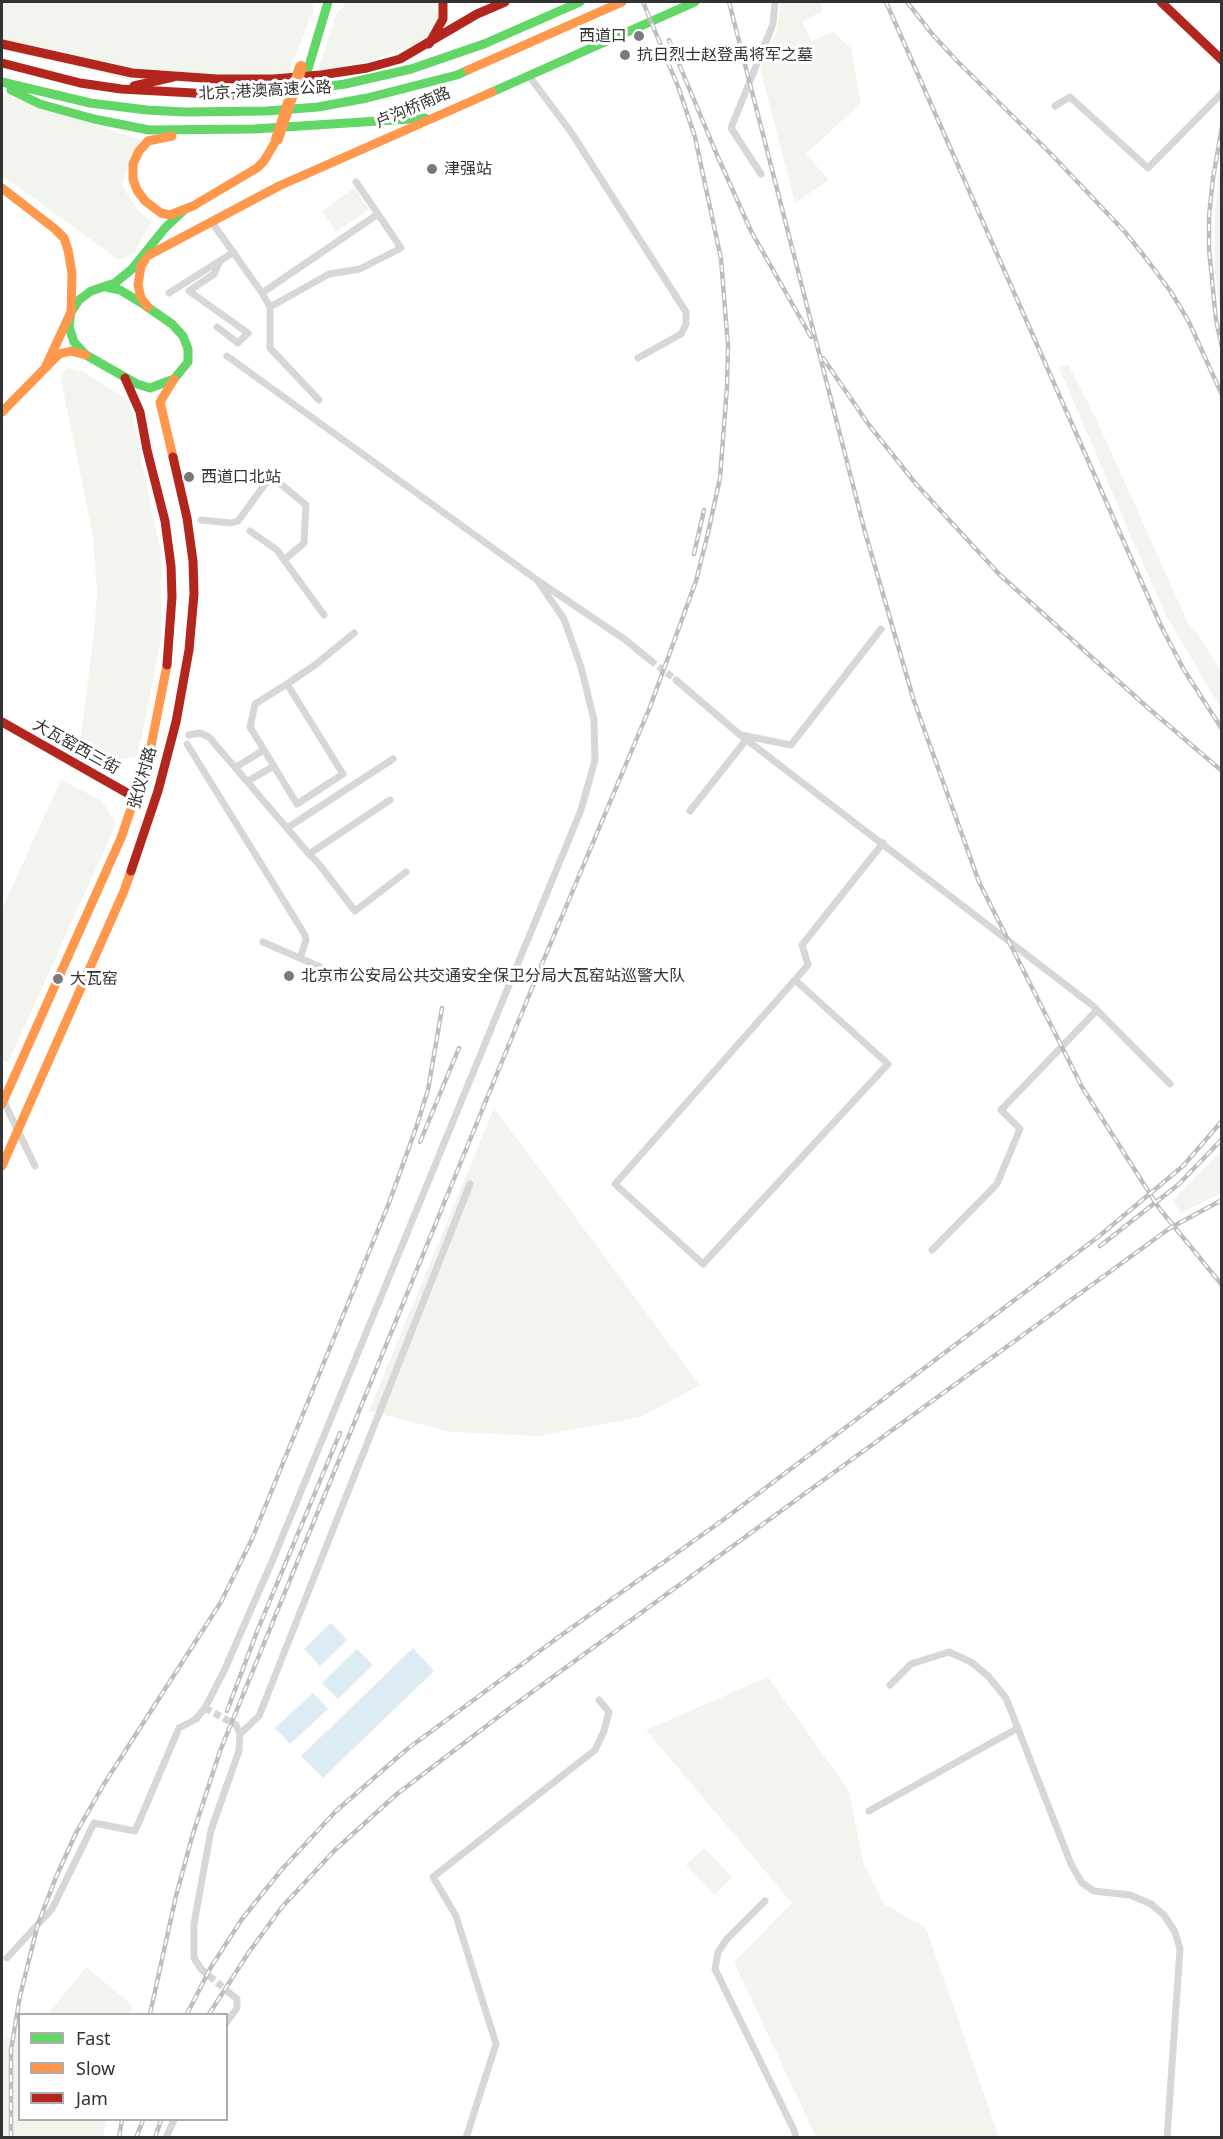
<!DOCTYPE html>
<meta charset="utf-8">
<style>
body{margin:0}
#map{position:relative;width:1223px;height:2139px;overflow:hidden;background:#fff;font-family:"Noto Sans",sans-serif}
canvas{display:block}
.frame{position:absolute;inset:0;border:3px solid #333;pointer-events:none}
.legend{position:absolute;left:18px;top:2013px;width:210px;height:108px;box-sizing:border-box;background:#fff;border:2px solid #adadad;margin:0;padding:8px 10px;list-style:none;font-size:18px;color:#333}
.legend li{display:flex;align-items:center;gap:12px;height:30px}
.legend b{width:30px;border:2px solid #adadad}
</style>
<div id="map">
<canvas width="1223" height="2139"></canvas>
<div class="frame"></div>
<ul class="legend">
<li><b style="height:8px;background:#63d668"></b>Fast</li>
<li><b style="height:8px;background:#ff974d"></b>Slow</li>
<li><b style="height:8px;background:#b3261e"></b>Jam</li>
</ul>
</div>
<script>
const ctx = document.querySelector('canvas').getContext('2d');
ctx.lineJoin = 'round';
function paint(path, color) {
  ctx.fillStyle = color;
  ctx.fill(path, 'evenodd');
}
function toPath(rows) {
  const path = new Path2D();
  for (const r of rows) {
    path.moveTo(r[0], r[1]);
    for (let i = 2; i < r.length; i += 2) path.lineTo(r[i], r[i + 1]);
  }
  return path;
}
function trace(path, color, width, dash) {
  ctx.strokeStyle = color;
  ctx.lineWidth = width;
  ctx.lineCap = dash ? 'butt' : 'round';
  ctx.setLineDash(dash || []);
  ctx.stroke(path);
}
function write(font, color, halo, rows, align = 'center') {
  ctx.font = font + ' "Noto Sans","Noto Sans SC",sans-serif';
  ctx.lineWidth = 6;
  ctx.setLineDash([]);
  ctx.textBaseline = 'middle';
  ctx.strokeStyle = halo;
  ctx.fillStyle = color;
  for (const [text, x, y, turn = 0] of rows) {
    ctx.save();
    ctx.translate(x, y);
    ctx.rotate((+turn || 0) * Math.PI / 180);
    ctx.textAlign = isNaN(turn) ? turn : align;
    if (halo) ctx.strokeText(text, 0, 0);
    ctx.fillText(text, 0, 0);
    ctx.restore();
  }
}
const green = toPath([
 [2,2,313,2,313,12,285,81,141,83,2,49],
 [347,2,441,2,440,16,425,41,314,82,336,15],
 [781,2,820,2,823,11,802,21,811,41,833,32,851,48,861,103,806,154,829,180,795,203,760,68,776,35],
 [2,94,140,140,132,156,122,186,139,212,152,221,135,253,119,260,2,175],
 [1219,174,1222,175,1221,324,1215,271,1215,217],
 [354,188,369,210,336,232,322,211],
 [1068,364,1098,423,1188,623,1198,634,1221,672,1221,709,1167,617,1132,539,1059,367],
 [68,368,83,372,127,399,132,412,161,554,161,638,142,735,136,757,111,761,80,744,94,632,97,593,93,537,60,375],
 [61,780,102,801,116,824,8,1063,2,1061,2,909],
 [494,1108,700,1385,641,1417,539,1436,451,1432,369,1411],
 [1221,1151,1221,1193,1181,1213,1173,1200],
 [768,1677,849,1791,863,1862,884,1904,926,1928,999,2137,816,2137,734,1962,792,1903,646,1730],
 [704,1848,732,1877,715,1895,686,1865],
 [86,1967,132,2005,130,2014,48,2014],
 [19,2033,20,2120,107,2120,103,2137,2,2137,2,2041]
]);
const water = toPath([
 [331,1623,347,1640,320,1666,304,1649],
 [413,1648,434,1671,323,1778,301,1756],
 [357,1649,373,1665,338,1699,322,1683],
 [313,1693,328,1709,290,1744,275,1728]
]);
const streetTunnel = toPath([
 [650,660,676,680],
 [205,1708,236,1725],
 [201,1969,232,1995]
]);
const street = toPath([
 [529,76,571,132,686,312,686,324,681,334,638,358],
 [1055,106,1070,97,1148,168,1222,93],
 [761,174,731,128,773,24,775,2],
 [211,221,262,293,378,214,356,182],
 [169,293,234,252],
 [262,293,270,307,329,274,360,269,401,248,378,214],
 [270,307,270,348,319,400],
 [217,327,238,343,248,333,189,291,214,274,220,261],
 [227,356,537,580,627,641,650,660],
 [201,520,231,523,238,521,271,476,306,505,304,543,284,560,277,550,250,531],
 [284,560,324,615],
 [676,680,739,734,1092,1005,1170,1084],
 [287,684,343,774,297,804,250,727,255,704,287,684],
 [287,684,315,665,354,633],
 [189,735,200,733,209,737,309,854,390,800],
 [741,735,791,745,881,629],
 [187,744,305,935,306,940,300,958],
 [236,767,264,750],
 [248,781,274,766],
 [690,811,746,740],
 [287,828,393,759],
 [309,854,318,863,355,911,406,872],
 [263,942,327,970],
 [795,980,888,1064,703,1264,615,1184,808,965,802,945,883,843],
 [3,1100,35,1166],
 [932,1250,997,1184,1020,1129,1001,1110,1097,1010],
 [890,1685,911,1664,949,1652,971,1662,988,1676,1006,1698,1071,1864,1082,1883,1094,1891,1130,1895,1151,1904,1164,1915,1175,1932,1180,1949,1167,2138],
 [236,1725,240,1734],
 [869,1811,1018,1728],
 [765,1901,727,1939,718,1952,715,1969,794,2130,796,2138],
 [7,1958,52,1909,94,1823,135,1831,179,1728,196,1719,205,1708,224,1671,274,1557,581,810,595,760,594,720,581,667,564,619,537,580],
 [201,1969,194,1958,194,1924,211,1830,239,1751,240,1734,259,1716,470,1184],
 [226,2023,237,2008,237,1999,232,1995],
 [166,2138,174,2120],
 [466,2138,496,2044,456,1916,433,1877,595,1750,604,1731,609,1712,599,1700]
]);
const fast = toPath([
 [308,69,328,2],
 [2,82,90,103,147,110,185,112,267,111,318,107,367,98,457,75,468,70],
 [11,90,40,104,94,119,149,130,254,129,425,118],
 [492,92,695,2],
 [272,94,345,84,411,69,484,44,580,2],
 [106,287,120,290,143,304,172,324,183,336,188,349,188,362,174,379,150,388,137,384,86,355,74,342,69,327,71,312,79,300,91,291,115,283,132,269,165,228,184,210]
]);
const slow = toPath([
 [468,70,622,2],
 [172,136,148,141,139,151,133,164,133,179,137,190,145,201,161,213,170,215,193,206,257,168,264,161,277,139],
 [2,188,55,229,64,238,68,250,72,273,71,312,46,366],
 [149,255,279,186,492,92],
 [145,260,141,266,138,285,141,298,148,307],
 [2,412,59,354,71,351,86,355],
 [173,457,160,402,174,379],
 [2,1104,121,838,149,756,167,665],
 [2,1166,124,891,131,871]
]);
const jam = toPath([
 [1161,2,1222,60],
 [2,44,132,73,217,79,274,79,321,75,367,68,400,59,477,14,505,2],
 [429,44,443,19,443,2],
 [2,63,80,83,121,89,230,95,272,94],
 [134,86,173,77],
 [125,378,140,412,147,450,165,521,171,566,172,597,167,665],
 [2,722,136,798],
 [131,871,158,791,176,722,189,650,194,594,193,561,187,518,173,457]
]);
const rail = toPath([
 [729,2,865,532,914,701,979,882,1082,1087,1159,1208,1222,1285],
 [886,2,1161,626,1184,670,1222,729],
 [907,2,933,35,956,60,1053,156,1125,232,1148,261,1171,292,1189,322,1222,395],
 [669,40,717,155,751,231,811,337],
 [1222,127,1213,178,1209,216,1209,249,1216,320,1222,347],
 [823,358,869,425,916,484,999,574,1147,707,1222,771],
 [694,554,704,510],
 [420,1142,459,1048],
 [1100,1246,1179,1184,1222,1139],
 [227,1711,258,1629,340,1433],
 [150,2014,176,1896,192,1837,220,1751,539,971,650,707,696,581,708,533,720,478,727,387,728,346,721,259,695,137,679,89,643,2],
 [187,2014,211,1967,242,1919,283,1868,336,1811,406,1750,560,1636,723,1520,1098,1237,1183,1166,1222,1121],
 [209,2014,249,1952,282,1907,335,1850,397,1794,506,1711,1137,1252,1170,1228,1222,1200],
 [11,2138,11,2050,20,1996,38,1924,56,1877,76,1833,104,1784,221,1602,252,1539,389,1203,416,1128,428,1090,442,1008],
 [119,2138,122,2120],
 [136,2138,143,2120],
 [155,2138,161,2120]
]);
const slowBridge = toPath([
 [277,139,301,67]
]);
const markers = [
 [639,36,6,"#7a7a7a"],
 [625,55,6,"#7a7a7a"],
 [432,169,6,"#7a7a7a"],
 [189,477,6,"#7a7a7a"],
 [289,976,6,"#7a7a7a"],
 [58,979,6,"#7a7a7a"]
];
const poiNames = [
 ["西道口",627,36,"right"],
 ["抗日烈士赵登禹将军之墓",637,55],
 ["津强站",444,169],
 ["西道口北站",201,477],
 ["北京市公安局公共交通安全保卫分局大瓦窑站巡警大队",301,976],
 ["大瓦窑",70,979]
];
const streetNames = [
 ["北京-港澳高速公路",265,91,-3],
 ["卢沟桥南路",413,108,-23],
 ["大瓦窑西三街",76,747,29],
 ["张仪村路",143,778,-74]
];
paint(green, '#f1f5ed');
paint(water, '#ddebf3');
trace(streetTunnel, '#d6d6d6', 7, [7, 3.5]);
trace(street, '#d7d7d7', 7);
trace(fast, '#63d668', 9);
trace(slow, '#ff974d', 9);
trace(jam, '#b3261e', 9);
trace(rail, '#bebebe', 4.5);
trace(rail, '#fff', 2, [7]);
trace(slowBridge, '#ff974d', 12);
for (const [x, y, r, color] of markers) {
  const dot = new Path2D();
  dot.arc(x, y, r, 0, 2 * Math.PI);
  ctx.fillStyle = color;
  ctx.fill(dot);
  trace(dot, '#fff', 2);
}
write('16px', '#333', '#fff', poiNames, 'left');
write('16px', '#333', '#fff', streetNames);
</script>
